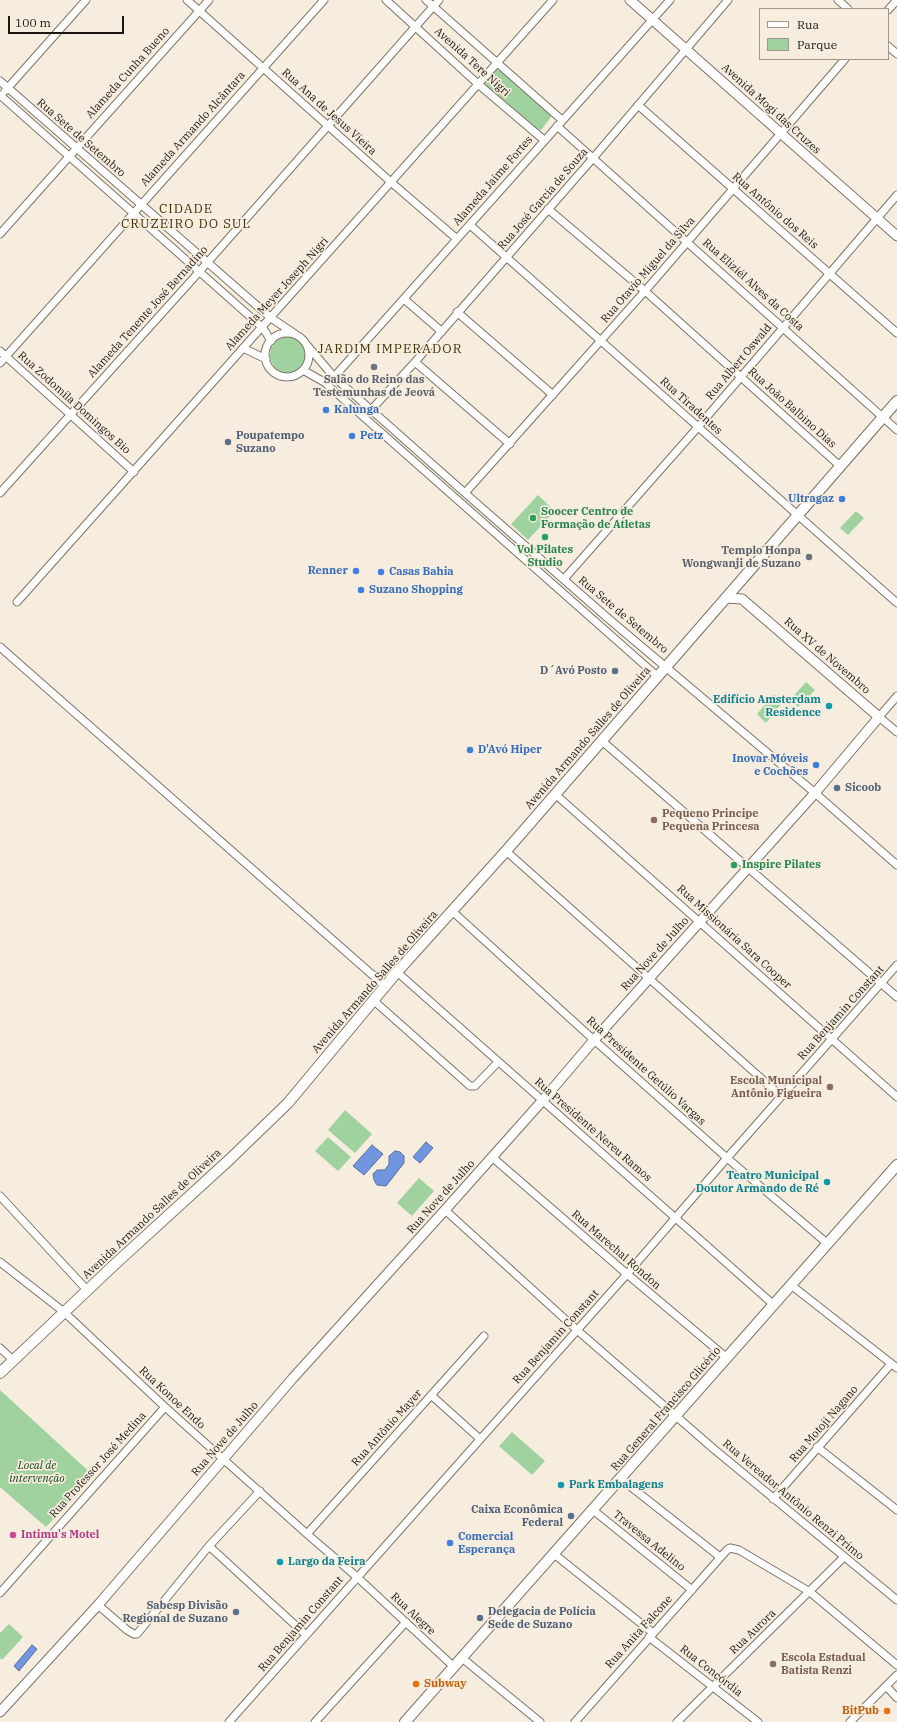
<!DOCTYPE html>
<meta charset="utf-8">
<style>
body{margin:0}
#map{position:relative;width:897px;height:1722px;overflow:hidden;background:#f7eddf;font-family:"IBM Plex Serif",serif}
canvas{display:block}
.legend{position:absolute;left:759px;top:8px;width:130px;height:52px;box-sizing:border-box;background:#f7eddf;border:1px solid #9f988d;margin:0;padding:5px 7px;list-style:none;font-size:12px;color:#1b1813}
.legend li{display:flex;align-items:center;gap:8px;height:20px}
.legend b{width:20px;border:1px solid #9f988d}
.scale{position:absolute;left:8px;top:16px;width:116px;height:18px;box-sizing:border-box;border:2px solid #1b1813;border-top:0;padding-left:5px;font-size:12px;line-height:14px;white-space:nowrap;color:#1b1813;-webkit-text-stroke:3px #f7eddf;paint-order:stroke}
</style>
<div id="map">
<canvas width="897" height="1722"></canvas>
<ul class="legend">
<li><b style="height:5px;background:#fff"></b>Rua</li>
<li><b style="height:11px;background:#9fd29f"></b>Parque</li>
</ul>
<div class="scale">100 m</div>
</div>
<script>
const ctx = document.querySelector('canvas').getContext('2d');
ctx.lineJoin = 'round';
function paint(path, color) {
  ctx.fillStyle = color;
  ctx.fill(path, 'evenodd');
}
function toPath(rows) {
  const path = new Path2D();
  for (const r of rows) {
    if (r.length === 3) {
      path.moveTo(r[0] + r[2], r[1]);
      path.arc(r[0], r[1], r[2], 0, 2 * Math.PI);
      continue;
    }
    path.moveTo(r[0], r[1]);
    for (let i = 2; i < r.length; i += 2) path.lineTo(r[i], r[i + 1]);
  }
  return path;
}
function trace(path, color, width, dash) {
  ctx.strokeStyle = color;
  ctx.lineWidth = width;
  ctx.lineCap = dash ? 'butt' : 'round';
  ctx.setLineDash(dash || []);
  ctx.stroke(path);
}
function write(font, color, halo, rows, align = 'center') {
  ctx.font = font + ' "IBM Plex Serif",serif';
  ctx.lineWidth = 3.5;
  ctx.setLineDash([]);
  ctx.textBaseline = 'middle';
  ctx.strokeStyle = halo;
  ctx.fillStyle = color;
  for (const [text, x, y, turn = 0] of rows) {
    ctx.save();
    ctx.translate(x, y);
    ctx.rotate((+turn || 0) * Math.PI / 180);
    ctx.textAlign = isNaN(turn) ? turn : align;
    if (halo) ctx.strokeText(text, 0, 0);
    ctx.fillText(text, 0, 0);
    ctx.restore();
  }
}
const green = toPath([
 [497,67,550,112,551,117,541,130,537,129,485,84,487,77],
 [288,355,18],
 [538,495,555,511,528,540,511,524],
 [856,511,864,518,848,535,840,528],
 [806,682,815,690,798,707,790,700],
 [774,694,783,702,766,723,757,714],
 [345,1110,372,1134,355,1153,328,1130],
 [328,1137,351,1157,338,1171,315,1151],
 [419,1178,434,1191,412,1216,397,1203],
 [0,1390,94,1476,46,1527,0,1487],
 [512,1432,545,1461,532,1475,499,1446],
 [9,1624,23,1637,2,1660,0,1658,0,1633]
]);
const water = toPath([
 [426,1142,433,1148,420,1163,413,1157,426,1142],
 [372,1145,383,1154,364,1175,353,1166,372,1145],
 [395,1151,400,1152,404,1156,404,1163,386,1186,377,1185,374,1180,373,1174,377,1170,385,1170,389,1164,389,1156,395,1151],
 [32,1645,37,1649,19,1671,14,1666,32,1645]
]);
const minor = toPath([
 [187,0,392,183,457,239],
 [386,0,478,84,544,140],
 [426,0,562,120],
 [838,0,848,9],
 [888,10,897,0],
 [888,46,897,54],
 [0,81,271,318,295,334],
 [5,91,86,0],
 [0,95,263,328,271,341],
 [638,105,897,333],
 [557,126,897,430],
 [548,209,645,291,840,466],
 [470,225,897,603],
 [0,234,209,0],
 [404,299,441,331],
 [457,312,553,395],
 [287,355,22],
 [306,344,334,377,465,493,610,620,815,793,897,865],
 [243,348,266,359],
 [0,351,134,472],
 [415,362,510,444],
 [0,363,324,0],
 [303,370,324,382,657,676],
 [334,377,670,0],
 [371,410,415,362,594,157,728,0],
 [0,493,199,272,439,0],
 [465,493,645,291,845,59],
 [564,579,698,427,897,195],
 [17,602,553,0],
 [0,647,385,986],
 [897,696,879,717,897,732],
 [602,741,897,997],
 [555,794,897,1097],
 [506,851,781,1096],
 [452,911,594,1040,727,1158,828,1244],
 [397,972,774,1305],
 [373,1000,470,1086,475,1086,498,1062],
 [492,1157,627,1274,727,1358],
 [0,1196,87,1290],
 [445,1210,577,1330,715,1450,897,1600],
 [0,1262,64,1312,165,1407,307,1534,357,1577,454,1667],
 [791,1285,897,1368],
 [0,1348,13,1360],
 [431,1395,480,1439],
 [817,1447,897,1510],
 [621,1479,720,1557],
 [773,1499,891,1364],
 [593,1510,692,1590],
 [307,1534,484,1336],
 [209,1546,306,1635],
 [554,1554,653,1633],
 [0,1593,165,1407],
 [98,1605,127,1630,134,1634,137,1634,209,1546,260,1491],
 [649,1637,758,1722],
 [462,1658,540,1722],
 [886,1686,897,1698],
 [229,1722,627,1274,727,1158,897,965],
 [315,1722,406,1622],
 [575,1722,727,1550,730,1548,739,1550,810,1592,897,1665],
 [677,1722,844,1557],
 [850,1722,897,1675]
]);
const tertiary = toPath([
 [630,0,897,236],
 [0,1712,98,1605,293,1378,445,1210,543,1100,594,1040,815,793,879,717,742,599,725,598]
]);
const secondary = toPath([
 [0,1373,114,1265,229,1160,288,1103,397,972,506,851,897,401],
 [405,1722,897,1165]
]);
const markers = [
 [374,367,4,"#6b7280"],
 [326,410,4,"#3f7fe0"],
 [352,436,4,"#3f7fe0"],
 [228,442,4,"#5c6f8a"],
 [842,499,4,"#3f7fe0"],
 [533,518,4,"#2e9e5b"],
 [545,537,4,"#2e9e5b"],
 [809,557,4,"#6b7280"],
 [356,571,4,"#3f7fe0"],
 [381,572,4,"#3f7fe0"],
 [361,590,4,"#3f7fe0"],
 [615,671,4,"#5c6f8a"],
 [829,706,4,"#0f9aa8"],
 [470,750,4,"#3f7fe0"],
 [816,765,4,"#3f7fe0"],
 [837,788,4,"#5c6f8a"],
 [654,820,4,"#8d6e63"],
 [734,865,4,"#2e9e5b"],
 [830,1087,4,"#8d6e63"],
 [827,1182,4,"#0f9aa8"],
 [561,1485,4,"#0f9aa8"],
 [571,1516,4,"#5c6f8a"],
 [13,1535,4,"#d1479c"],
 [450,1543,4,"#3f7fe0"],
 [280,1562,4,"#0f9aa8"],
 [236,1612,4,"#5c6f8a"],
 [480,1618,4,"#5c6f8a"],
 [773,1664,4,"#8d6e63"],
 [416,1684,4,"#e8710a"],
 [887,1711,4,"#e8710a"]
];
const streetNames = [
 ["Avenida Tere Nigri",472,62,42],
 ["Alameda Cunha Bueno",128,73,-48],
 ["Avenida Mogi das Cruzes",771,109,42],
 ["Rua Ana de Jesus Vieira",329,112,42],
 ["Alameda Armando Alcântara",193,129,-48],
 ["Rua Sete de Setembro",81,138,41],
 ["Alameda Jaime Fortes",493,181,-49],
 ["Rua José Garcia de Souza",543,199,-49],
 ["Rua Antônio dos Reis",775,211,41],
 ["Rua Otavio Miguel da Silva",648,270,-49],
 ["Rua Eliziél Alves da Costa",753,285,42],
 ["Alameda Meyer Joseph Nigri",277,294,-48],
 ["Alameda Tenente José Bernadino",148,312,-48],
 ["Rua Albert Oswald",739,362,-50],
 ["Rua Zodomila Domingos Bio",74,403,42],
 ["Rua Tiradentes",691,406,42],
 ["Rua João Balbino Dias",792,408,42],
 ["Rua Sete de Setembro",623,615,40],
 ["Rua XV de Novembro",827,656,41],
 ["Avenida Armando Salles de Oliveira",588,738,-49],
 ["Rua Missionária Sara Cooper",734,937,42],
 ["Rua Nove de Julho",655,954,-48],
 ["Avenida Armando Salles de Oliveira",375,982,-49],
 ["Rua Benjamin Constant",841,1013,-48],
 ["Rua Presidente Getúlio Vargas",646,1071,42],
 ["Rua Presidente Nereu Ramos",593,1130,41],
 ["Rua Nove de Julho",441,1197,-48],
 ["Avenida Armando Salles de Oliveira",152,1214,-43],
 ["Rua Marechal Rondon",616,1250,41],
 ["Rua Benjamin Constant",556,1337,-48],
 ["Rua Konoe Endo",172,1398,43],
 ["Rua General Francisco Glicério",666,1409,-49],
 ["Rua Motoji Nagano",824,1424,-49],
 ["Rua Antônio Mayer",387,1428,-48],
 ["Rua Nove de Julho",225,1439,-49],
 ["Rua Professor José Medina",98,1465,-48],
 ["Rua Vereador Antônio Renzi Primo",793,1500,40],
 ["Travessa Adelino",649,1541,39],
 ["Rua Alegre",413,1614,43],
 ["Rua Benjamin Constant",301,1624,-49],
 ["Rua Anita Falcone",639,1632,-48],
 ["Rua Aurora",753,1632,-44],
 ["Rua Concórdia",711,1671,38]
];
const worshipNames = [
 ["Salão do Reino das",374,380],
 ["Testemunhas de Jeová",374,393],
 ["Templo Honpa",801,551,"right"],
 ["Wongwanji de Suzano",801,564,"right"]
];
const shopNames = [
 ["Kalunga",334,410],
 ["Petz",360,436],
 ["Ultragaz",834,499,"right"],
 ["Renner",348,571,"right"],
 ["Casas Bahia",389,572],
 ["Suzano Shopping",369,590],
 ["D'Avó Hiper",478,750],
 ["Inovar Móveis",808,759,"right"],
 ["e Cochões",808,772,"right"],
 ["Comercial",458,1537],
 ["Esperança",458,1550]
];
const serviceNames = [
 ["Poupatempo",236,436],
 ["Suzano",236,449],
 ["D´Avó Posto",607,671,"right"],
 ["Sicoob",845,788],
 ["Caixa Econômica",563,1510,"right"],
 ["Federal",563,1523,"right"],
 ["Sabesp Divisão",228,1606,"right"],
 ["Regional de Suzano",228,1619,"right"],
 ["Delegacia de Polícia",488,1612],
 ["Sede de Suzano",488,1625]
];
const leisureNames = [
 ["Soocer Centro de",541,512],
 ["Formação de Atletas",541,525],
 ["Vol Pilates",545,550,"center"],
 ["Studio",545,563,"center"],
 ["Inspire Pilates",742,865]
];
const cultureNames = [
 ["Edifício Amsterdam",821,700],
 ["Residence",821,713],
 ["Teatro Municipal",819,1176],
 ["Doutor Armando de Ré",819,1189],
 ["Park Embalagens",569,1485,"left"],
 ["Largo da Feira",288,1562,"left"]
];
const educationNames = [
 ["Pequeno Principe",662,814],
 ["Pequena Princesa",662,827],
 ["Escola Municipal",822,1081,"right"],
 ["Antônio Figueira",822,1094,"right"],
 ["Escola Estadual",781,1658],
 ["Batista Renzi",781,1671]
];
const parkNames = [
 ["Local de",37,1466],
 ["intervenção",37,1479]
];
const hotelNames = [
 ["Intimu's Motel",21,1535]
];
const foodNames = [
 ["Subway",424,1684],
 ["BitPub",879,1711,"right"]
];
const quarterNames = [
 ["CIDADE",186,209],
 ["CRUZEIRO DO SUL",186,224],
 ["JARDIM IMPERADOR",390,349]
];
paint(green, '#9fd29f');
paint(water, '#7195de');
trace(water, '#5770a1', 1);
trace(minor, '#7c7366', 9);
trace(tertiary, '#7c7366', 11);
trace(secondary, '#7c7366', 12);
trace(minor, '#fff', 7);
trace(tertiary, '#fff', 9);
trace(secondary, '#fff', 10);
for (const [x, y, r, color] of markers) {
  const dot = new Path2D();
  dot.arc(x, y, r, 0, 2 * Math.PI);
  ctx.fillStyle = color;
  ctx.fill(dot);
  trace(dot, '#f7eddf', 1.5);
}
write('11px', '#1b1813', '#f7eddf', streetNames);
write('bold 11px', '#5b616d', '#f7eddf', worshipNames);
write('bold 11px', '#366cbe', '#f7eddf', shopNames, 'left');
write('bold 11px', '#4e5e75', '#f7eddf', serviceNames, 'left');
write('bold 11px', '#27864d', '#f7eddf', leisureNames, 'left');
write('bold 11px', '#0d838f', '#f7eddf', cultureNames, 'right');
write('bold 11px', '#785e54', '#f7eddf', educationNames, 'left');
write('italic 11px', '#144318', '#f7eddf', parkNames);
write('bold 11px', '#b23c85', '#f7eddf', hotelNames, 'left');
write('bold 11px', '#c56008', '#f7eddf', foodNames, 'left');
ctx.letterSpacing = '1px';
write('13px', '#433109', '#f7eddf', quarterNames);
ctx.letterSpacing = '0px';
</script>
